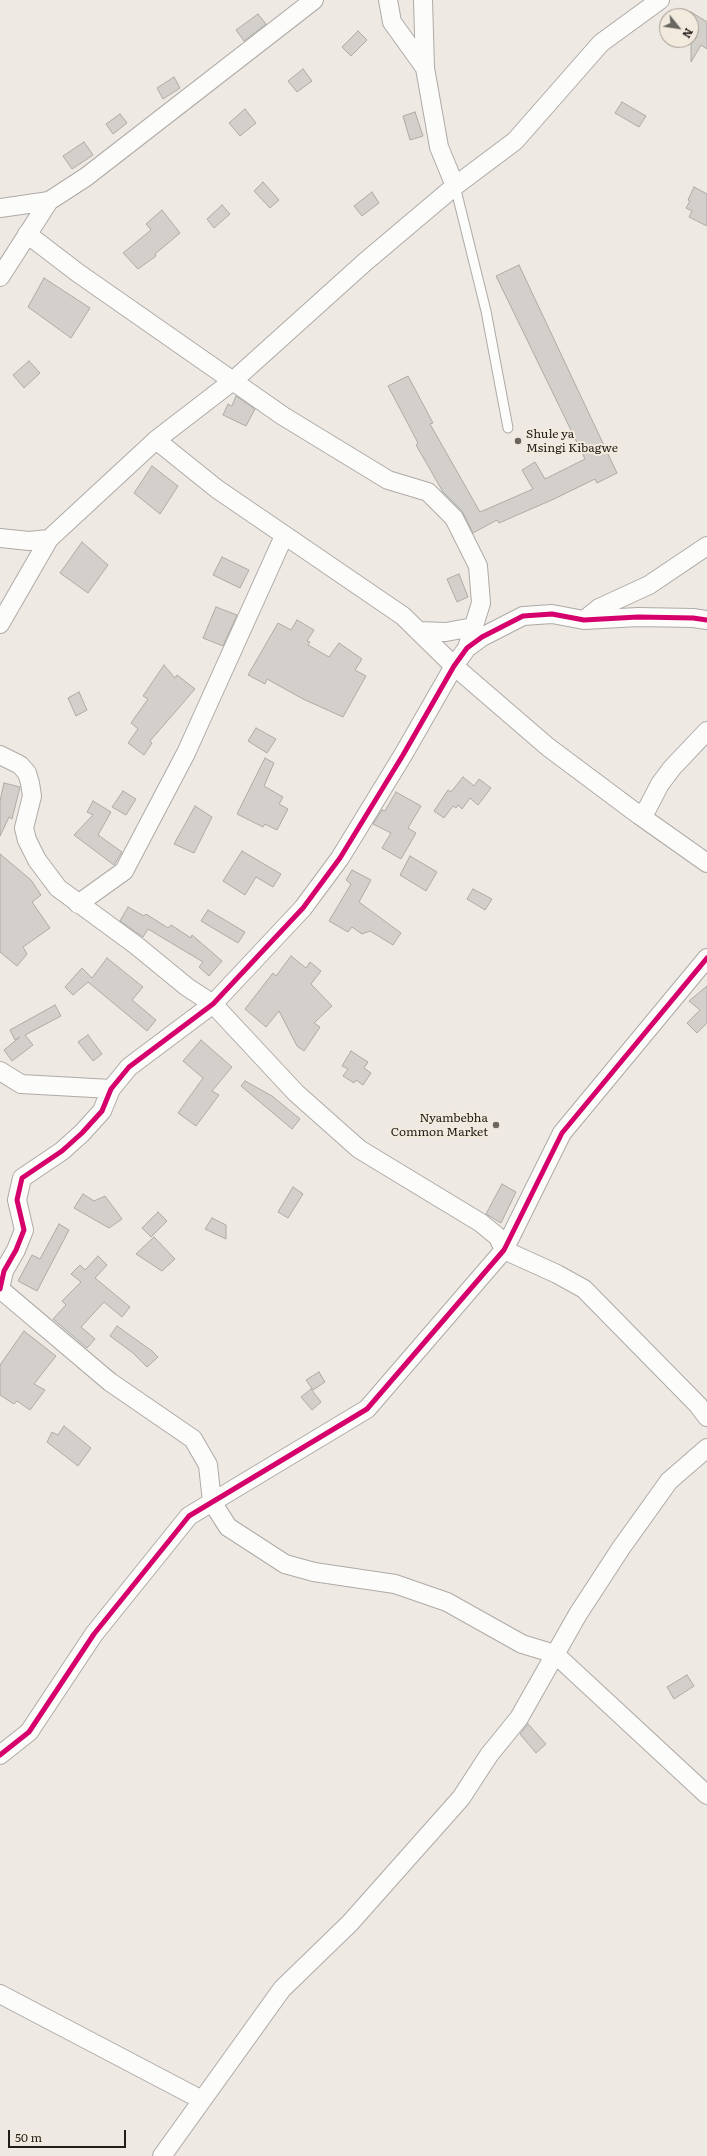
<!DOCTYPE html>
<style>
body{margin:0}
#map{position:relative;width:707px;height:2156px;overflow:hidden;background:#eee9e3;font-family:Literata,serif}
canvas{display:block}
.north{position:absolute;left:659px;top:8px;width:40px;height:40px;box-sizing:border-box;background:#f3eade;border:1px solid #9f988f;border-radius:50%;rotate:120deg;font-size:11px;font-weight:700;line-height:16px;text-align:center;color:#211e19}
.north::after{content:'';display:block;margin:auto;width:14px;height:18px;background:#696560;clip-path:polygon(50% 0,100% 100%,50% 72%,0 100%)}
.scale{position:absolute;left:8px;top:2130px;width:118px;height:18px;box-sizing:border-box;border:2px solid #211e19;border-top:0;padding-left:5px;font-size:12px;line-height:14px;white-space:nowrap;color:#211e19;-webkit-text-stroke:3px #f3eade;paint-order:stroke}
</style>
<div id="map">
<canvas width="707" height="2156"></canvas>
<div class="north">N</div>
<div class="scale">50 m</div>
</div>
<script>
const ctx = document.querySelector('canvas').getContext('2d');
ctx.lineJoin = 'round';
function paint(path, color) {
  ctx.fillStyle = color;
  ctx.fill(path, 'evenodd');
}
function toPath(rows) {
  const path = new Path2D();
  for (const r of rows) {
    path.moveTo(r[0], r[1]);
    for (let i = 2; i < r.length; i += 2) path.lineTo(r[i], r[i + 1]);
  }
  return path;
}
function trace(path, color, width, dash) {
  ctx.strokeStyle = color;
  ctx.lineWidth = width;
  ctx.lineCap = dash ? 'butt' : 'round';
  ctx.setLineDash(dash || []);
  ctx.stroke(path);
}
function write(font, color, halo, rows, align = 'center') {
  ctx.font = font + ' Literata,serif';
  ctx.lineWidth = 4;
  ctx.setLineDash([]);
  ctx.textBaseline = 'middle';
  ctx.strokeStyle = halo;
  ctx.fillStyle = color;
  for (const [text, x, y, turn = 0] of rows) {
    ctx.save();
    ctx.translate(x, y);
    ctx.rotate((+turn || 0) * Math.PI / 180);
    ctx.textAlign = isNaN(turn) ? turn : align;
    if (halo) ctx.strokeText(text, 0, 0);
    ctx.fillText(text, 0, 0);
    ctx.restore();
  }
}
const building = toPath([
 [691,12,707,22,707,49,701,45,691,62,691,12],
 [258,14,266,24,244,41,236,30,258,14],
 [358,31,367,40,351,56,342,47,358,31],
 [303,69,312,81,297,92,288,81,303,69],
 [174,77,180,88,163,99,157,88,174,77],
 [622,102,646,116,639,127,615,113,622,102],
 [245,109,256,123,240,136,229,123,245,109],
 [415,112,423,136,410,140,403,116,415,112],
 [120,114,127,123,113,134,106,124,120,114],
 [84,142,93,155,72,169,63,156,84,142],
 [263,182,279,200,270,208,254,191,263,182],
 [694,187,707,194,707,226,689,217,692,211,686,208,690,201,688,200,694,187],
 [372,192,379,203,362,216,354,206,372,192],
 [222,205,230,214,214,228,207,219,222,205],
 [162,210,180,233,155,254,156,256,138,269,123,253,151,230,146,224,162,210],
 [519,265,617,473,597,483,595,479,554,499,499,523,497,520,473,533,462,511,443,492,416,445,418,443,388,386,408,376,433,423,430,424,480,512,533,489,522,470,535,462,545,479,585,459,496,276,519,265],
 [44,278,90,308,71,338,28,307,44,278],
 [29,361,40,373,24,388,13,375,29,361],
 [236,396,255,409,246,426,223,415,228,404,232,406,236,396],
 [152,466,178,486,160,514,134,493,152,466],
 [82,542,108,565,88,593,60,573,82,542],
 [222,557,249,570,240,588,213,575,222,557],
 [459,574,468,597,457,602,447,579,459,574],
 [216,607,237,615,223,646,203,638,216,607],
 [297,620,314,630,307,641,310,642,308,645,329,657,339,643,362,659,355,670,366,676,343,717,303,699,267,679,265,684,248,675,278,623,291,630,297,620],
 [164,665,175,678,177,675,195,689,150,741,152,743,144,755,128,743,138,729,131,723,148,699,143,696,164,665],
 [79,692,87,710,76,716,68,698,79,692],
 [256,728,276,739,267,753,248,741,256,728],
 [265,758,274,763,264,786,283,797,279,804,288,809,277,830,265,824,263,827,237,814,265,758],
 [463,777,474,786,479,779,491,788,478,805,470,798,462,809,458,805,456,808,453,806,444,818,434,811,448,790,451,792,463,777],
 [4,783,20,787,12,819,9,817,0,836,0,801,4,783],
 [123,791,136,799,126,815,112,807,123,791],
 [396,792,421,806,408,828,416,833,401,859,382,848,391,833,373,824,382,810,385,811,396,792],
 [93,801,111,812,98,835,122,852,114,865,74,835,93,815,87,812,93,801],
 [195,806,212,817,194,853,174,844,195,806],
 [242,851,281,874,273,887,256,877,245,895,223,881,242,851],
 [0,854,31,880,41,895,32,902,50,928,23,947,27,954,17,966,0,952,0,854],
 [410,856,437,872,426,891,400,875,410,856],
 [352,870,371,880,359,902,401,933,393,945,370,931,362,934,352,927,348,932,329,921,351,884,346,880,352,870],
 [473,889,492,899,485,910,467,899,473,889],
 [128,907,144,916,146,914,168,928,171,925,191,938,192,935,222,961,209,976,199,967,203,962,148,929,143,937,120,921,128,907],
 [208,910,245,932,238,943,201,921,208,910],
 [291,956,306,968,310,962,321,971,311,984,332,1006,314,1023,320,1027,304,1051,297,1046,279,1011,266,1027,245,1009,273,973,276,976,291,956],
 [107,958,143,987,132,1000,156,1020,147,1031,88,982,73,995,65,987,82,968,92,978,107,958],
 [707,986,707,1023,697,1033,687,1023,700,1010,689,1001,707,986],
 [55,1005,61,1016,25,1035,33,1045,12,1061,4,1050,20,1037,15,1040,10,1030,55,1005],
 [88,1035,102,1054,93,1061,78,1042,88,1035],
 [201,1040,232,1067,212,1091,219,1095,196,1126,178,1113,203,1078,183,1061,201,1040],
 [351,1051,368,1062,364,1068,371,1073,363,1085,356,1080,354,1083,343,1076,348,1069,342,1066,351,1051],
 [245,1081,272,1096,300,1119,292,1129,241,1086,245,1081],
 [502,1184,516,1192,501,1223,486,1214,502,1184],
 [293,1187,303,1194,288,1218,278,1212,293,1187],
 [83,1194,94,1201,105,1196,122,1219,109,1228,74,1208,83,1194],
 [158,1212,167,1221,151,1237,142,1228,158,1212],
 [212,1218,226,1225,226,1239,205,1229,212,1218],
 [59,1224,69,1230,37,1291,18,1281,32,1255,40,1259,59,1224],
 [154,1237,175,1259,162,1271,136,1254,154,1237],
 [98,1256,107,1265,95,1278,130,1307,122,1317,104,1302,81,1327,95,1339,87,1348,53,1319,66,1305,62,1301,81,1282,71,1274,80,1265,85,1270,98,1256],
 [117,1326,152,1351,158,1357,147,1367,133,1353,110,1336,117,1326],
 [24,1331,56,1356,34,1384,45,1390,30,1410,17,1401,14,1404,0,1395,0,1365,24,1331],
 [319,1372,325,1382,313,1390,306,1380,319,1372],
 [311,1389,321,1402,312,1410,301,1397,311,1389],
 [64,1426,91,1448,78,1466,47,1442,52,1432,58,1435,64,1426],
 [687,1675,694,1686,674,1699,667,1687,687,1675],
 [528,1724,546,1744,536,1753,520,1734,528,1724]
]);
const lane = toPath([
 [455,186,486,311,508,428]
]);
const street = toPath([
 [388,0,392,22,425,68,439,147,455,186],
 [423,0,425,67],
 [0,208,49,201,86,177,314,0],
 [27,234,78,273,283,416,388,480,428,492,454,518,478,566,481,603,467,648],
 [0,277,49,201],
 [156,440,234,380,365,262,455,186,515,141,601,43,660,0],
 [0,538,29,541,49,539,156,440,217,489,403,616,454,666,548,747,639,815,647,809,660,784,672,768,707,731],
 [584,620,599,608,649,585,707,546],
 [0,624,49,539],
 [418,631,446,632,473,627],
 [0,755,20,765,27,773,30,783,32,796,24,828,27,840,37,860,58,888,137,946,187,987,213,1004,296,1093,359,1149,481,1223,498,1237,504,1250,557,1274,584,1289,698,1405,707,1417],
 [639,815,707,863],
 [78,904,124,871,186,753,284,536],
 [0,1071,21,1084,111,1089],
 [0,1289,4,1271,16,1250,24,1230,17,1200,22,1178,62,1151,82,1133,102,1111,111,1089,129,1067,213,1004,303,908,340,858,403,755,454,666,467,648,482,637,523,616,552,614,584,620,638,617,693,618,707,620],
 [0,1289,110,1382,193,1439,208,1465,212,1502,228,1527,285,1564,314,1572,395,1584,447,1602,522,1644,555,1654,707,1795],
 [0,1755,29,1732,94,1634,189,1516,367,1409,504,1250,562,1133,707,958],
 [0,1994,202,2100],
 [162,2156,282,1989,350,1923,461,1798,489,1755,519,1718,578,1614,621,1548,669,1481,707,1448]
]);
const cycleway = toPath([
 [0,1289,4,1271,16,1250,24,1230,17,1200,22,1178,62,1151,82,1133,102,1111,111,1089,129,1067,213,1004,303,908,340,858,403,755,454,666,467,648,482,637,523,616,552,614,584,620,638,617,693,618,707,620],
 [0,1755,29,1732,94,1634,189,1516,367,1409,504,1250,562,1133,707,958]
]);
const markers = [
 [518,441,4,"#696560"],
 [496,1125,4,"#696560"]
];
const poiNames = [
 ["Shule ya",526,434],
 ["Msingi Kibagwe",526,448],
 ["Nyambebha",488,1118,"right"],
 ["Common Market",488,1132,"right"]
];
paint(building, '#d3d0cb');
trace(building, '#aeaaa5', 1);
trace(lane, '#aeaaa6', 11);
trace(street, '#aeaaa6', 20);
trace(lane, '#fcfcfb', 9);
trace(street, '#fcfcfb', 18);
trace(cycleway, '#d6006c', 5);
for (const [x, y, r, color] of markers) {
  const dot = new Path2D();
  dot.arc(x, y, r, 0, 2 * Math.PI);
  ctx.fillStyle = color;
  ctx.fill(dot);
  trace(dot, '#f3eade', 1.5);
}
write('12px', '#211e19', '#f3eade', poiNames, 'left');
</script>
